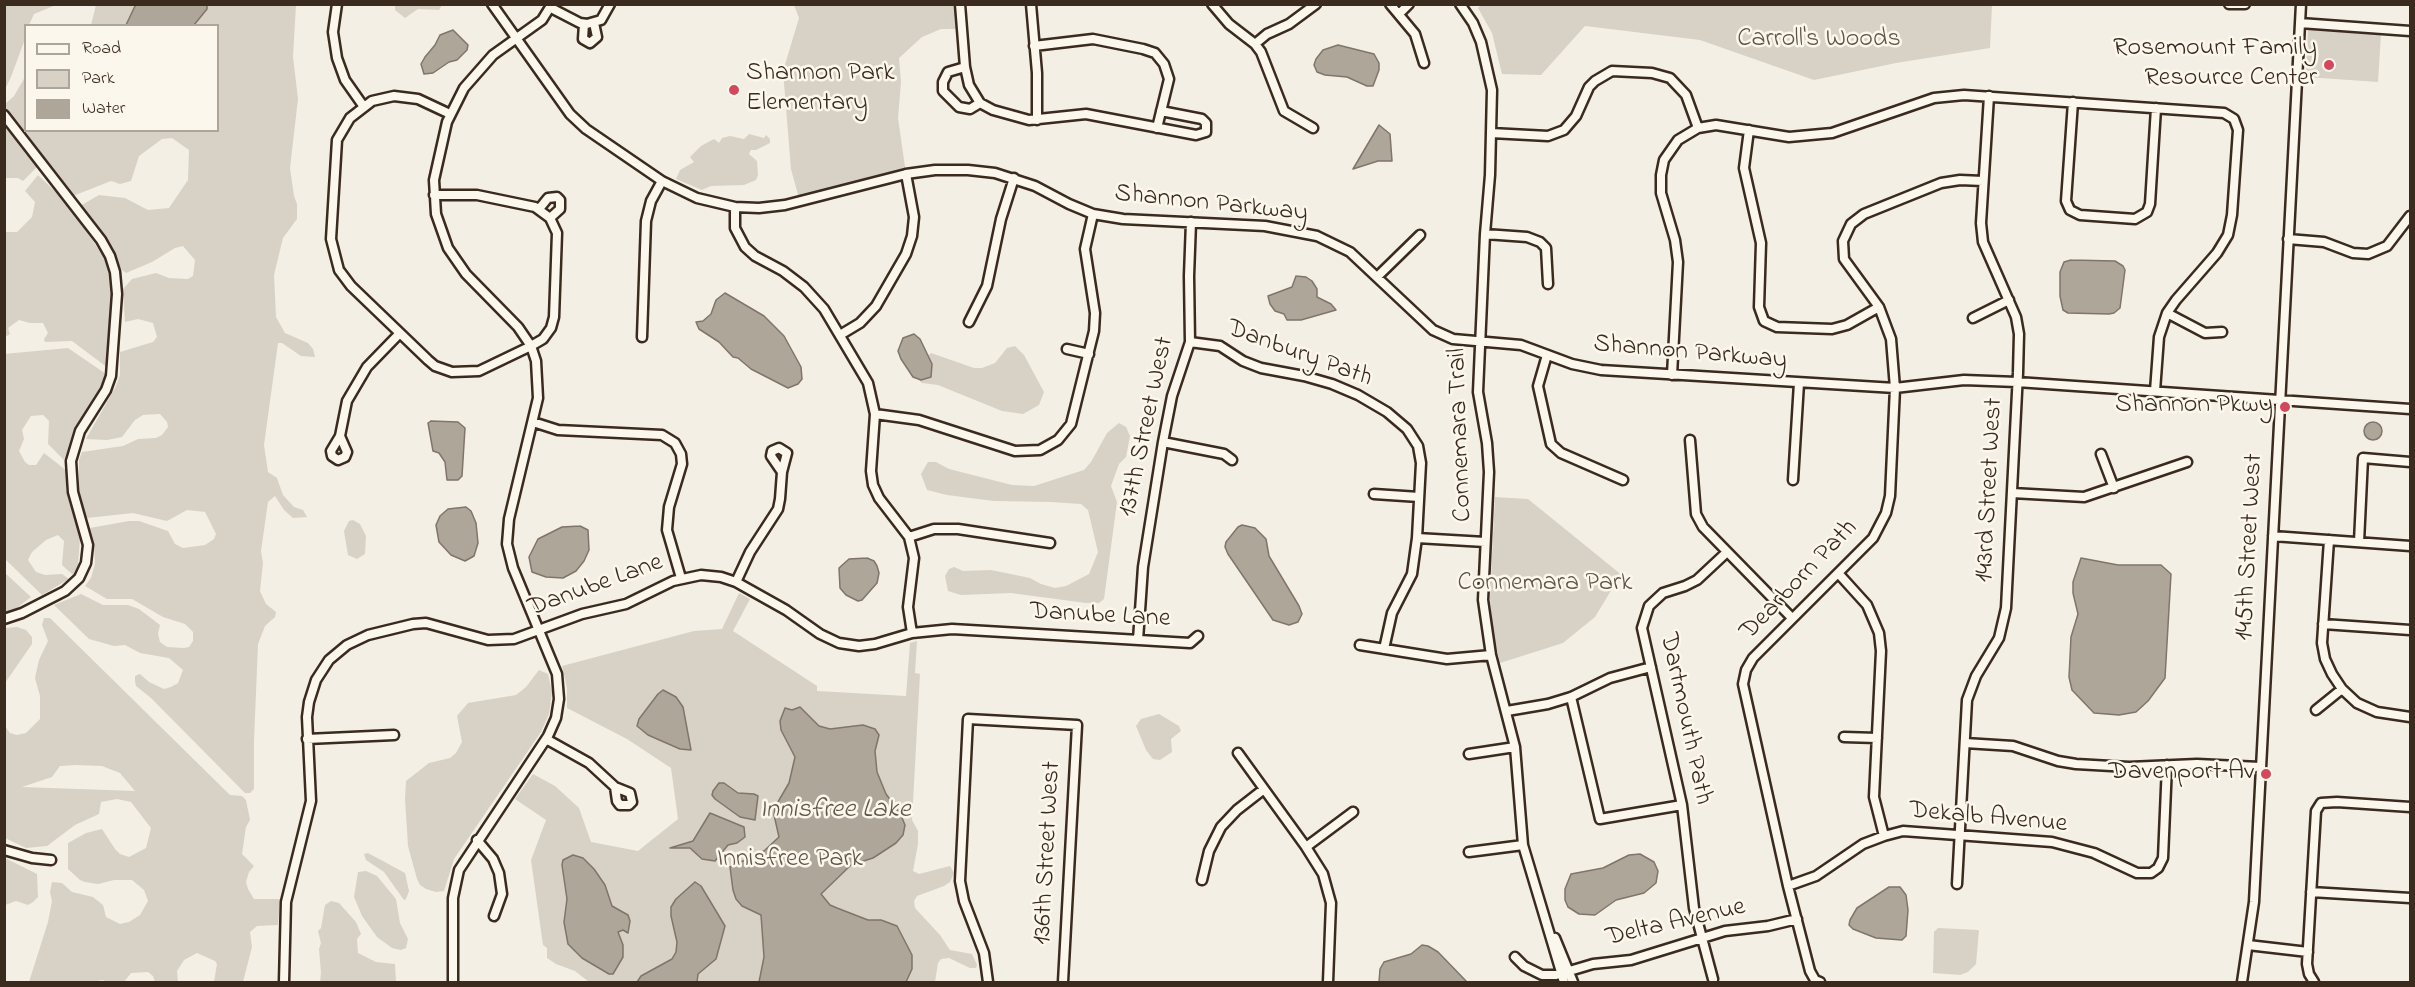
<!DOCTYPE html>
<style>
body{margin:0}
#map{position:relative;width:2415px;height:987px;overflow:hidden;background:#f3efe4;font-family:"Indie Flower",sans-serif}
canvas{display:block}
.frame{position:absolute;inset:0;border:6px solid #3b2a1e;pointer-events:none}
.legend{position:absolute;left:24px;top:24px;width:195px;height:108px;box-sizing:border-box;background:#fbf7ec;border:2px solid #aea59a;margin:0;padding:8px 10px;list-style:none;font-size:18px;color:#3b2a1e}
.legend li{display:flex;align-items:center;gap:12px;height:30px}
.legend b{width:30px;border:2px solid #aea59a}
</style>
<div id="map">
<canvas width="2415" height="987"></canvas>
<div class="frame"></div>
<ul class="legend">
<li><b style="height:8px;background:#fbf7ec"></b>Road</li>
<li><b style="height:16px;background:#d8d1c6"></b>Park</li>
<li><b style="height:16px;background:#afa69a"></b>Water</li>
</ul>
</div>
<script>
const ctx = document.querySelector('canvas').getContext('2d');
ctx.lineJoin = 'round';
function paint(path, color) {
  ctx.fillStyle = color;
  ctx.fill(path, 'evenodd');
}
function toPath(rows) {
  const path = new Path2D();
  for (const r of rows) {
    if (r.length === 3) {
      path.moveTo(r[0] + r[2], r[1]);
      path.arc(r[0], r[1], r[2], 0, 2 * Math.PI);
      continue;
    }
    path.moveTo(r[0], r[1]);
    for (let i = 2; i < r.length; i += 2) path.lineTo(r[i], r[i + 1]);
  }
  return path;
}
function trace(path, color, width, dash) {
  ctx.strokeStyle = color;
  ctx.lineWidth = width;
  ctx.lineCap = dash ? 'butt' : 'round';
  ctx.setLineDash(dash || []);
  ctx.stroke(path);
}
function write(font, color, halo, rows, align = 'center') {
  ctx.font = font + ' "Indie Flower",sans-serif';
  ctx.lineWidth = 5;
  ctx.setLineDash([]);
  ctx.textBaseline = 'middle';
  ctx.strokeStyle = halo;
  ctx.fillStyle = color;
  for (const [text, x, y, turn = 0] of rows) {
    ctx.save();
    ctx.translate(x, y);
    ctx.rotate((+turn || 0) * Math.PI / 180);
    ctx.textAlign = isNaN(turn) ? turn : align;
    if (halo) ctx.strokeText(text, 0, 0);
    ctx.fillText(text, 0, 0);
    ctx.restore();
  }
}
const green = toPath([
 [7,4,56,5,34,14,29,25,26,26,25,39,11,77,5,89,4,11],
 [1482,4,1992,4,1992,5,1990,48,1896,63,1814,80,1700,40,1585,26,1541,75,1502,74,1492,33,1478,8],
 [96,5,296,5,293,57,298,99,290,168,294,196,297,204,297,219,283,238,274,275,276,317,285,333,308,343,313,349,315,357,301,356,282,343,278,343,264,445,268,472,277,478,283,495,294,507,303,510,307,517,293,518,284,510,275,496,268,502,261,551,263,563,260,591,266,604,276,612,275,617,265,626,258,644,254,741,254,789,250,793,245,793,151,698,136,686,135,681,135,676,140,674,149,682,164,689,171,687,178,683,183,670,169,658,140,653,125,645,114,646,89,639,54,605,81,594,103,605,128,605,139,609,160,625,158,634,160,642,167,647,184,648,189,647,193,641,193,632,185,624,163,617,132,599,107,599,85,586,91,578,95,564,94,542,90,528,129,521,139,521,168,531,175,544,183,548,205,545,214,539,216,534,205,512,187,510,167,521,133,513,87,518,79,497,79,460,82,452,123,446,138,439,156,438,162,435,168,427,167,422,160,414,143,415,135,420,122,437,107,440,86,439,116,386,120,375,120,352,153,342,157,337,153,323,138,319,125,322,123,289,132,279,156,273,169,278,188,279,193,276,195,260,183,246,175,248,152,262,126,273,122,270,106,241,80,206,99,195,125,198,148,210,169,208,188,180,189,150,172,138,162,139,139,156,131,181,120,184,111,181,73,196,5,109,5,104,14,96,25,77,26,130,218,130,218,26,91,25],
 [395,5,395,4,442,5,439,10,418,9,405,18,395,10],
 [794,5,960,5,962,29,941,29,922,37,899,58,901,82,898,118,906,174,800,202,791,169,783,71,799,18],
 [2308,29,2381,34,2378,82,2306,77],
 [4,126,37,167,23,181,18,178,5,178],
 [749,134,764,138,766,135,770,139,770,143,756,150,751,150,749,154,757,161,758,175,756,180,744,185,711,186,702,190,676,179,680,170,694,162,690,157,701,146,714,139,719,143,722,138,730,136,744,139],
 [38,175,66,202,106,260,110,275,112,297,108,368,72,341,45,342,44,339,48,333,43,323,30,323,19,320,8,328,10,334,5,337,4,232,17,232,32,217,35,202,25,191],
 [1015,346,1024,355,1044,392,1039,405,1023,414,1002,411,938,385,922,383,918,379,922,361,931,353,974,368,982,368,995,363,1007,348],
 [68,348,109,376,95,403,78,426,64,460,48,444,49,421,43,415,31,416,22,430,24,439,19,451,25,462,29,465,36,465,44,453,67,471,66,490,80,538,78,565,73,575,62,565,64,541,58,535,46,540,32,552,28,560,36,572,45,575,62,574,69,579,42,595,5,559,4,354],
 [1119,423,1126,427,1130,436,1126,457,1119,464,1111,486,1117,502,1104,599,1099,603,1086,603,1011,593,961,595,948,591,945,576,949,569,954,567,963,571,991,570,1030,578,1041,584,1055,588,1066,586,1089,574,1098,552,1088,510,1081,504,1051,502,994,501,947,495,927,490,921,474,928,462,936,462,949,469,1012,485,1034,486,1084,470,1091,462,1107,433],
 [1495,497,1528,499,1623,576,1612,589,1595,617,1563,643,1500,663,1493,633,1490,598],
 [353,520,360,524,366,536,365,554,357,559,348,555,344,531,349,521],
 [4,572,31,597,14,610,5,612],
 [739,593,750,599,733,631,817,686,817,691,906,696,910,643,917,641,915,673,920,674,912,820,918,831,918,844,913,871,919,874,950,866,954,873,950,882,944,886,917,896,914,901,915,908,940,935,950,950,972,954,977,965,976,968,970,968,949,958,941,959,938,963,935,982,589,982,575,971,556,964,547,958,547,948,543,945,531,860,546,820,515,799,533,774,555,786,579,808,591,842,638,851,678,819,671,768,627,739,567,708,567,688,562,666,694,631,722,629],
 [44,618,50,618,230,795,242,796,246,800,250,820,246,827,242,854,254,866,249,872,246,882,248,889,254,899,280,899,278,925,257,926,250,932,252,947,243,982,214,982,217,964,215,961,197,953,184,960,177,971,178,982,155,982,153,976,148,972,131,973,124,982,106,982,103,980,91,982,29,982,48,922,52,901,50,892,52,882,62,883,72,892,93,897,103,905,106,917,120,924,129,922,140,915,148,901,144,890,132,880,114,880,98,884,85,882,80,880,68,869,68,843,86,833,102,829,115,849,120,854,129,857,146,848,151,828,131,802,117,799,101,802,99,814,75,825,47,846,26,848,5,838,5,726,10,733,17,735,26,733,40,719,40,696,35,678,39,660,48,641,42,625],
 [76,765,102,766,120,773,135,791,22,787,52,777,60,766],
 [17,627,26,630,32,637,32,644,5,683,5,628],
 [539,670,548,674,552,692,549,714,541,732,454,859,444,891,436,892,426,889,420,885,417,879,408,846,405,799,406,781,429,763,450,758,456,753,462,742,457,716,468,703,516,695,526,687],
 [1159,714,1179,726,1181,731,1171,739,1172,752,1160,760,1153,759,1146,750,1136,726,1141,719],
 [368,853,405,873,409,891,406,899,404,900,384,872,366,860,364,854],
 [5,858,37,874,38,897,33,902,28,905,16,901,5,905],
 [366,871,377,876,396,899,400,923,408,939,406,948,401,950,392,948,377,937,362,916,354,897,358,872],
 [331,901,339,903,356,922,361,934,357,939,358,953,376,962,395,964,396,982,320,982,321,973,319,949,321,943,318,931,321,928,325,905],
 [1938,928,1979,930,1976,964,1968,972,1960,975,1933,973,1934,932]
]);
const water = toPath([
 [136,4,207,4,207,9,194,25,126,25,136,4],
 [453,30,468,45,467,50,457,60,449,62,433,73,424,74,421,64,425,57,435,45,440,35,453,30],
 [1338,45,1374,54,1379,63,1379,70,1373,86,1367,86,1347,77,1325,75,1317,72,1314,65,1316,59,1323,50,1338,45],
 [1379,125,1390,134,1392,161,1378,161,1353,169,1379,125],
 [2071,260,2115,261,2123,266,2125,270,2120,308,2114,313,2109,314,2068,313,2063,310,2060,296,2060,272,2064,262,2071,260],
 [1296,276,1306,277,1312,281,1317,289,1317,297,1331,304,1336,310,1301,320,1287,320,1284,314,1275,311,1270,304,1268,296,1292,287,1296,276],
 [725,293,764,316,784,336,801,367,802,379,798,384,788,388,751,369,738,358,733,357,719,342,699,329,696,322,703,321,711,314,716,300,725,293],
 [914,334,920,339,932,364,931,377,921,380,913,377,901,359,898,351,903,338,914,334],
 [431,421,458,422,465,428,462,476,458,480,447,480,445,462,439,453,433,451,428,423,431,421],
 [2373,431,9],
 [466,507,471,511,476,523,478,543,474,556,465,561,451,555,439,542,436,525,440,516,448,509,466,507],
 [1242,525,1255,528,1266,539,1269,556,1299,606,1302,614,1298,622,1289,625,1273,620,1228,554,1225,547,1226,542,1238,527,1242,525],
 [580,526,588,530,589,550,584,561,576,571,563,578,546,577,532,572,529,557,538,539,562,527,580,526],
 [867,558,874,561,877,566,879,573,877,583,862,600,858,601,846,595,840,588,839,568,849,559,867,558],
 [2081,558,2118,565,2161,565,2171,574,2165,678,2148,701,2136,712,2119,715,2094,713,2072,690,2069,677,2071,637,2078,614,2073,593,2073,582,2081,558],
 [663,690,676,697,683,707,691,750,680,749,648,735,637,726,639,719,658,694,663,690],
 [800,707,819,726,830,729,863,725,875,729,879,735,875,751,877,772,886,794,900,813,905,825,903,835,896,843,873,858,851,865,821,894,830,905,837,908,868,920,881,920,897,926,912,955,912,969,906,982,759,982,764,957,761,915,742,906,736,899,733,890,730,867,764,851,779,837,774,815,775,807,789,783,795,757,781,730,780,721,785,708,792,710,800,707],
 [719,783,724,783,738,793,754,794,758,796,755,820,740,817,715,799,712,795,713,791,719,783],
 [710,813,744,827,745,837,737,843,728,845,715,861,702,859,690,848,670,848,693,841,710,813],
 [1640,854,1654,862,1658,871,1656,883,1644,893,1616,900,1595,915,1579,914,1568,907,1565,900,1565,889,1571,874,1603,868,1629,855,1640,854],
 [573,855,583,858,594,869,605,885,612,906,628,915,630,921,628,933,623,930,618,932,623,945,623,957,613,974,609,974,582,958,568,944,564,922,567,899,562,865,563,860,573,855],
 [695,882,701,886,725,926,716,959,698,974,697,982,637,982,641,976,672,959,676,952,677,942,671,916,671,907,676,899,695,882],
 [1889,887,1900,887,1906,895,1908,910,1906,936,1902,940,1876,938,1853,929,1849,925,1850,920,1857,908,1889,887],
 [1422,945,1428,946,1438,952,1467,982,1379,982,1380,969,1384,962,1411,954,1422,945]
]);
const minor = toPath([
 [337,4,333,32,337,58,345,80,364,107],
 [492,4,570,114,586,129,662,181,697,198,735,207,759,208,785,205,906,174,935,170,968,170,995,173,1035,186,1069,204,1093,214,1123,219,1265,226,1317,236,1350,252,1433,330,1453,339,1521,345,1572,364,1601,370,1895,388,1964,380,2017,382,2410,409],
 [960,4,965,67,969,85,980,103,993,110,1029,120,1086,114,1196,135,1206,132,1206,123,1202,119,1161,111],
 [1031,4,1037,73,1037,120],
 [1212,4,1229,24,1255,44,1261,52,1284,111,1313,128],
 [1390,4,1415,34,1424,63],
 [1460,4,1473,23,1481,42,1492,90,1490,175,1485,234,1478,392,1487,443,1489,472,1483,600,1491,655,1515,747,1523,845,1564,982],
 [2229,4,2245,4],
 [551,8,580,23,587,24,601,20,610,4],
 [1399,14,1409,4],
 [2300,23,2410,31],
 [584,24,583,39,590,43,597,37,594,23],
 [1255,44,1267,34,1289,24,1316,4],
 [1034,46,1093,39,1143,49,1155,53,1164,64,1169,79,1157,128],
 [965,67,948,72,943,82,943,91,959,107,970,109,980,103],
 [2073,102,2066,201,2070,210,2080,215,2135,219,2147,212,2150,204,2156,108],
 [4,115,101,240,110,256,115,272,117,294,111,376,106,390,80,431,71,461,73,492,88,545,86,563,79,578,65,591,22,613,4,619],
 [1749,130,1744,168,1761,243,1759,307,1764,321,1777,327,1832,329,1847,325,1879,307],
 [1491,133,1548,136,1564,130,1576,116,1589,87,1595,81,1612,71,1652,73,1670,78,1686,95,1698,128],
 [434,195,477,195,535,207,550,218,557,233,554,317,551,328,543,339,531,346,479,371,452,372,435,366,428,360,351,286,339,270,331,239,337,140,350,118,372,101,394,96,418,99,450,114],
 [735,207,735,228,745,247,755,256,783,271,804,287,824,309,868,383,875,414,871,471,873,485,879,498,909,537,914,558,908,607,912,633],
 [539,209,548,198,557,197,560,200,560,209,550,218],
 [1485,234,1527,237,1540,242,1546,248,1548,284],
 [2288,239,2324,242,2353,253,2368,254,2387,246,2410,216],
 [1377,277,1420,235],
 [2167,313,2205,333,2222,332],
 [1973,318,2009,300],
 [969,322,987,286,1001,219,1014,178],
 [840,335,860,323,876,306,906,254,912,236,914,217,906,174],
 [642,337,646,221,651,201,662,181],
 [1190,342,1220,346,1243,361,1261,368,1304,376,1332,384,1358,395,1387,412,1407,429,1418,446,1421,463,1417,538,1412,574,1392,613,1384,649],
 [1067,349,1089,354],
 [1547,355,1538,386,1551,444,1561,453,1623,480],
 [1672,375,1678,262,1675,240,1661,193,1661,175,1664,160,1678,140,1698,128,1716,125,1789,137,1832,133,1934,98,1964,95,2224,113,2234,119,2238,130,2232,215,2228,235,2217,253,2176,300,2167,313,2159,337,2155,391],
 [875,414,919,420,1015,451,1040,450,1058,440,1071,424,1094,331,1095,313,1085,249,1093,214],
 [533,422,558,430,662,435,675,443,681,454,682,464,669,507,667,530,681,578],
 [340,436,347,452,345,457,338,460,332,456,331,451,340,436,347,401,367,367,400,333],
 [1690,440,1696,514,1703,527,1792,618],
 [1163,442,1224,454,1232,460],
 [2101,454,2114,488],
 [1793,480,1799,383],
 [2012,493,2084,497,2187,462],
 [1374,494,1419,497],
 [2273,536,2410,546],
 [909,537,934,529,958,529,1050,543],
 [1417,538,1485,542],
 [2329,540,2322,643,2325,659,2332,674,2342,689,2357,703,2377,712,2410,717],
 [2359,542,2363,458,2410,462],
 [1838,573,1867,605,1879,633,1881,651,1874,797,1884,836],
 [736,582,750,552,778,509,780,499,782,472,771,456,772,451,779,448,787,453,782,472],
 [2323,624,2410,630],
 [1138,640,1143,567,1163,442,1172,396,1190,342,1189,276,1191,222],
 [1360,645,1447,659,1491,655],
 [1571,697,1600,819,1682,805],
 [2316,710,2342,689],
 [1507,711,1548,704,1571,697,1610,678,1651,667],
 [1844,737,1877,738],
 [307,739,394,735],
 [546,739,589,763,615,787,617,801,620,805,629,805,632,802,630,793,615,787],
 [1965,743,2013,746,2058,761,2076,764,2129,767,2197,764,2260,767],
 [1238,753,1306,847,1323,874,1331,903,1328,982],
 [1469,754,1515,747],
 [477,840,493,859,499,873,502,894,494,916],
 [1306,847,1353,812],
 [4,850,32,858,51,860],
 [1469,852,1523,845],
 [1202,880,1209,851,1221,827,1237,810,1264,789],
 [1957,884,1967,700,1976,676,1999,638,2006,608,2018,373,2019,334,2016,317,1983,242,1981,223,1989,96],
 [1788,886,1816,876,1863,844,1884,836,1903,831,2052,842,2094,853,2137,873,2151,873,2158,868,2163,858,2167,765],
 [2311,892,2410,898],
 [1555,938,1573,982],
 [2248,945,2308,952],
 [1515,957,1524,966,1542,975,1556,975,1593,964,1631,960,1725,931,1768,926,1797,919],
 [1713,979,1694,908,1682,805,1642,628,1649,606,1663,593,1685,586,1697,580,1727,552],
 [284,982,286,902,311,801,307,717,309,702,316,680,329,660,347,645,368,635,413,624,426,623,488,640,514,639,582,614,626,604,673,581,701,575,721,577,736,582,786,610,820,634,839,643,859,646,875,644,912,633,952,629,1190,643,1198,636],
 [453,982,453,898,459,870,548,736,556,718,559,699,557,674,513,568,507,544,509,519,538,398,536,361,531,346,518,327,466,274,448,248,436,214,434,180,447,122,464,88,493,55,542,20,552,4],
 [988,982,984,953,964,901,960,881,968,719,1077,725,1063,982],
 [1820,982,1815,980,1810,971,1788,886,1743,684,1746,670,1753,658,1873,538,1886,513,1890,496,1895,388,1891,339,1879,307,1844,259,1843,241,1851,224,1864,214,1941,183,1960,180,1983,181],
 [2242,982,2254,902,2301,4],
 [2314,982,2309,974,2307,964,2316,811,2321,803,2337,802,2410,807]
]);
const markers = [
 [2329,65,6,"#d1495b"],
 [734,90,6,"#d1495b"],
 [2285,407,6,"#d1495b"],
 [2266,774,6,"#d1495b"]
];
const parkNames = [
 ["Carroll's Woods",1819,41],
 ["Connemara Park",1545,585],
 ["Innisfree Park",790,861]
];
const poiNames = [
 ["Rosemount Family",2317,50],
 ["Resource Center",2317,80],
 ["Shannon Park",746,75,"left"],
 ["Elementary",746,105,"left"],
 ["Shannon Pkwy",2273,407],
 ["Davenport Av",2254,774]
];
const streetNames = [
 ["Shannon Parkway",1211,205,6],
 ["Shannon Parkway",1690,354,5],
 ["Danbury Path",1299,355,20],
 ["137th Street West",1148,427,-78],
 ["Connemara Trail",1462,435,-92],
 ["143rd Street West",1991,490,-87],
 ["145th Street West",2251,547,-87],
 ["Dearborn Path",1800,581,-46],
 ["Danube Lane",596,587,-20],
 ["Danube Lane",1100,617,3],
 ["Dartmouth Path",1684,719,78],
 ["Dekalb Avenue",1988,819,5],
 ["136th Street West",1049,853,-87],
 ["Delta Avenue",1676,924,-13]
];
const waterNames = [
 ["Innisfree Lake",835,812]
];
paint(green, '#d8d1c6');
paint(water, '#afa69a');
trace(water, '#817468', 1.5);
trace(minor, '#3b2a1e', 13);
trace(minor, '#fbf7ec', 8);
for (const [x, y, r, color] of markers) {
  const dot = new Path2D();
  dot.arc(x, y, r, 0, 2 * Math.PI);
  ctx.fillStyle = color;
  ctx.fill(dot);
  trace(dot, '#fbf7ec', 2);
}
write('26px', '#625448', '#fbf7ec', parkNames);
write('26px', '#3b2a1e', '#fbf7ec', poiNames, 'right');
write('26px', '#3b2a1e', '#fbf7ec', streetNames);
write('italic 27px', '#645549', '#fbf7ec', waterNames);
</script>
